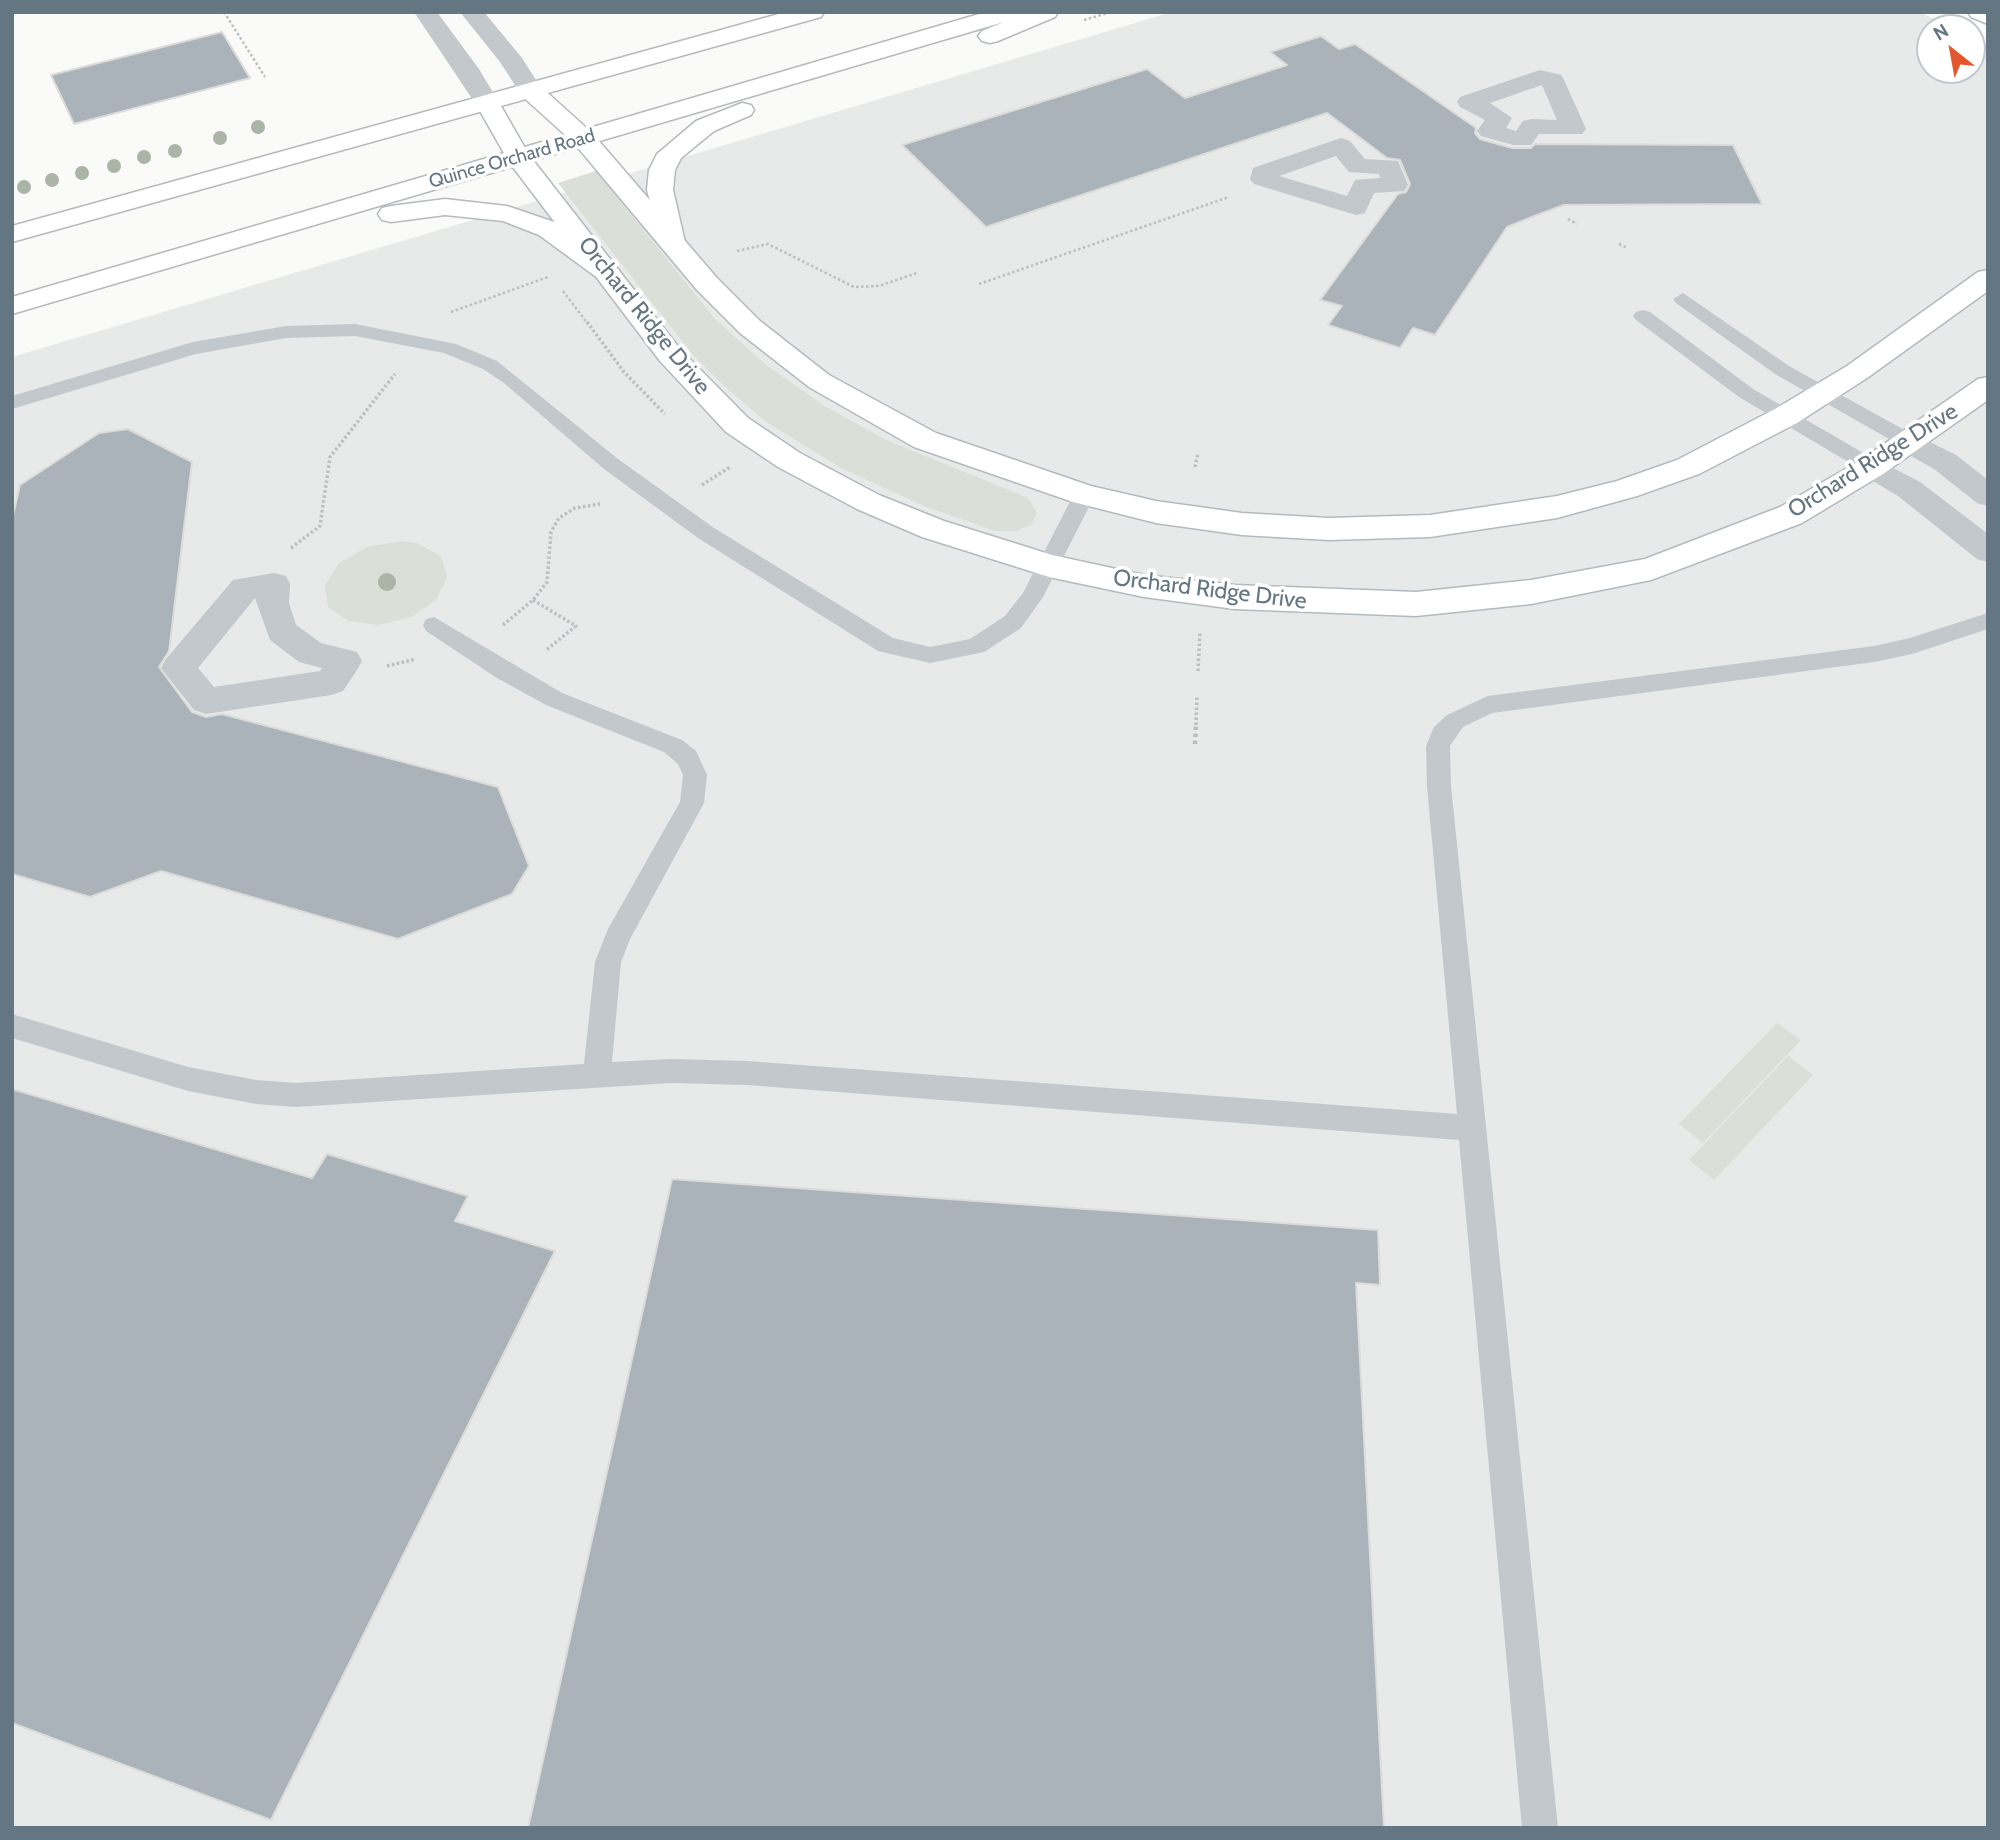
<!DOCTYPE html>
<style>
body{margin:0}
#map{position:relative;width:2000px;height:1840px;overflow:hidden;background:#fafaf8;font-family:Cabin,sans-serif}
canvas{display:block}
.frame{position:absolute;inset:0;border:14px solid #657683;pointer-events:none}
.north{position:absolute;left:1916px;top:14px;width:70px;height:70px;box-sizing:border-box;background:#fff;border:2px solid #c1c8cd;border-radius:50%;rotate:329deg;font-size:19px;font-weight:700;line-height:28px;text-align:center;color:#657683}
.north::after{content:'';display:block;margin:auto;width:24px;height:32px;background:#e4572e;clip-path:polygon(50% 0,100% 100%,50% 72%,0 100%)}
</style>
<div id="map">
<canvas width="2000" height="1840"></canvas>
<div class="frame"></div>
<div class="north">N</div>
</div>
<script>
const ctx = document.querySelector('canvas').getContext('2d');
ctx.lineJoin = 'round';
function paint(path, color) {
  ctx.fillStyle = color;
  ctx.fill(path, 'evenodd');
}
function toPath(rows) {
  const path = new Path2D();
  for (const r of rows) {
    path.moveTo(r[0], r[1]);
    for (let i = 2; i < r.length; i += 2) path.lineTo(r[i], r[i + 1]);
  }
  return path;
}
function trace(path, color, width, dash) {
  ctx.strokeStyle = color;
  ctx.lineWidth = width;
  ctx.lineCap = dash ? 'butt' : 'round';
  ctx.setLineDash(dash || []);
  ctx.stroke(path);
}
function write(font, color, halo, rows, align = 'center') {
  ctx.font = font + ' Cabin,sans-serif';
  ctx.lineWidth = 7;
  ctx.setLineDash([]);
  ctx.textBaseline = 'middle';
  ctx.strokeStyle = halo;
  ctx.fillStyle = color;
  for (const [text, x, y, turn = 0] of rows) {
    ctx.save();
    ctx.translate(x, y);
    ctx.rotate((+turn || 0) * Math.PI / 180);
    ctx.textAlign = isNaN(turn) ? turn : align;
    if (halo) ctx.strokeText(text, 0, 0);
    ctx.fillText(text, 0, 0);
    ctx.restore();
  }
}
const built = toPath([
 [1172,12,1920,12,1951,28,1930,28,1930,70,1972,70,1972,39,1988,47,1988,1828,12,1828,12,357]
]);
const green = toPath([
 [596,171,715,319,765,364,823,405,884,439,1028,498,1037,513,1032,524,1016,531,995,531,924,506,839,467,765,421,721,383,694,356,558,183],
 [401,541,417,543,441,556,447,577,436,600,411,617,378,625,348,621,328,607,325,586,339,563,367,547],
 [1777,1023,1801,1040,1703,1143,1679,1124],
 [1788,1056,1813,1075,1714,1180,1689,1160]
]);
const building = toPath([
 [222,32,250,78,74,124,51,75,222,32],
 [1321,36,1339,49,1355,44,1476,128,1475,133,1480,139,1512,148,1531,148,1535,144,1733,145,1762,204,1564,205,1537,215,1507,227,1435,335,1413,328,1400,348,1328,325,1342,306,1320,300,1398,194,1406,192,1410,184,1400,160,1387,158,1327,113,986,227,902,145,1147,69,1185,98,1287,65,1270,52,1321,36],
 [128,429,192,462,169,651,159,667,192,712,206,717,222,714,498,787,529,866,512,894,398,939,161,871,90,897,12,874,12,520,20,485,99,433,128,429],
 [12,1089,312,1178,327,1154,468,1196,455,1221,555,1251,271,1820,12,1723,12,1089],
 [672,1179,1378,1230,1380,1285,1356,1283,1384,1828,528,1828,672,1179]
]);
const pathFar2 = toPath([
 [224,12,265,77],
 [1084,20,1111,12],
 [1568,219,1577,224],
 [1619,244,1628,248],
 [737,251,768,244,854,287,879,286,917,273],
 [979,284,1229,197],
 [563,291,588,324],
 [451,312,548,277]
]);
const pathFar1 = toPath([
 [587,322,624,372,665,414],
 [1195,467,1198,453],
 [702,485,730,467],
 [291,548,320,526,330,457,395,374],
 [533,600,576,626,545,651],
 [503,625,533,600,547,582,551,532,559,518,575,508,600,504],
 [387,666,416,659],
 [1198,671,1200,632],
 [1196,725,1197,695]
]);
const path = toPath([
 [1195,744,1196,723]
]);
const lane = toPath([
 [1683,293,1789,366,1917,437,1920,442,1910,449,1903,447,1775,374,1676,303,1673,299,1683,293],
 [1643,310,1650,312,1753,389,1879,462,1882,467,1879,472,1865,472,1739,397,1636,320,1633,316,1636,312,1643,310],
 [355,324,456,344,497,361,618,459,714,528,893,638,930,647,970,639,1005,616,1023,593,1076,490,1084,488,1095,495,1043,597,1021,628,984,652,930,663,878,651,698,538,604,469,504,383,483,369,444,353,355,336,286,338,196,354,12,409,12,396,193,342,286,326,355,324],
 [1988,613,1988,629,1912,654,1874,662,1492,713,1463,727,1450,746,1451,786,1558,1828,1522,1828,1459,1140,747,1085,671,1083,296,1107,256,1104,188,1091,12,1038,12,1014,188,1067,256,1080,296,1083,584,1064,595,962,608,929,680,802,683,775,678,764,664,752,546,705,497,678,426,631,423,625,426,619,434,617,562,693,682,740,696,751,707,775,704,803,630,939,621,962,612,1062,671,1059,747,1061,1457,1114,1427,786,1426,746,1434,727,1447,715,1488,696,1874,646,1910,638,1988,613]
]);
const street = toPath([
 [414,12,437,12,479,69,500,104,497,109,479,109,414,12],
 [460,12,484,12,522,58,543,91,540,96,522,96,500,62,460,12],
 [1540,70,1561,75,1564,80,1586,129,1582,134,1539,134,1531,145,1513,145,1481,136,1477,131,1485,120,1460,107,1457,102,1460,97,1540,70],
 [1542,85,1557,120,1532,119,1523,121,1516,131,1506,128,1512,118,1490,103,1542,85],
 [1341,138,1350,141,1365,159,1398,161,1408,185,1404,191,1374,193,1365,213,1356,215,1254,184,1250,179,1253,168,1341,138],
 [1336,156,1349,172,1379,174,1380,178,1355,180,1347,196,1279,176,1336,156],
 [1910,432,1956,455,1988,480,1988,506,1977,503,1934,469,1899,449,1895,442,1899,435,1910,432],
 [1872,457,1920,482,1988,534,1988,562,1977,559,1898,496,1861,474,1857,467,1861,460,1872,457],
 [274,573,286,576,290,584,289,603,296,625,321,643,357,652,362,661,357,670,343,691,331,695,206,714,194,710,161,668,166,659,233,580,274,573],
 [255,598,270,640,299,662,322,668,320,671,214,687,198,668,255,598]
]);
const secondary = toPath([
 [1968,12,1988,12,1988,24,1971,17,1968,12],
 [531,84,540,86,592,133,717,278,760,321,829,375,936,433,1091,486,1156,501,1242,513,1329,518,1430,515,1557,496,1617,481,1677,460,1775,409,1847,366,1978,272,1988,270,1988,291,1867,378,1797,423,1699,474,1637,496,1557,518,1430,537,1329,540,1242,535,1156,523,1073,502,914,447,809,387,740,333,697,290,574,143,522,96,519,91,522,86,531,84],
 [488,97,497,99,529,155,680,349,748,418,800,453,879,495,944,521,1052,555,1144,575,1235,585,1416,592,1531,580,1645,559,1780,507,1861,460,1978,379,1988,377,1988,400,1883,474,1802,523,1651,580,1531,604,1416,616,1235,609,1144,597,1049,577,922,537,857,509,778,467,726,432,660,361,509,162,476,104,479,99,488,97]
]);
const primary = toPath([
 [786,12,824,12,821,17,12,242,12,226,786,12],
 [986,12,1058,12,1055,17,998,41,990,43,982,41,978,36,982,31,1004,22,12,314,12,297,986,12],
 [742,103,751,105,754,110,751,115,714,131,681,158,675,170,673,190,685,242,682,248,672,250,662,248,647,190,649,170,657,154,696,121,742,103],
 [445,199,507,206,557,223,619,270,615,276,605,278,595,276,539,235,503,221,445,215,391,222,382,220,378,214,382,208,391,206,445,199]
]);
const trees = [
 [258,127,7],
 [220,138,7],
 [175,151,7],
 [144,157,7],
 [114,166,7],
 [82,173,7],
 [52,180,7],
 [24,187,7],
 [387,582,9]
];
const farStreetnames = [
 ["Quince Orchard Road",512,159,-16]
];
const streetNames = [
 ["Orchard Ridge Drive",644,316,51],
 ["Orchard Ridge Drive",1873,461,-32],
 ["Orchard Ridge Drive",1210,590,7]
];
paint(built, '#e8e9e9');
paint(green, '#dadfd7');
paint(building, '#aab3b9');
trace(building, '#dcdcda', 2);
trace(secondary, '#b3babf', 3);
trace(primary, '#b5babe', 3);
trace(pathFar2, '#bbbfc2', 2.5, [2.5, 2.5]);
trace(pathFar1, '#bbbfc2', 3.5, [2.5, 2.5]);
trace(path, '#bbbfc2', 4.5, [3.5, 3.5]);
paint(lane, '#c3c8cc');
paint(street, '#c3c8cc');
paint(secondary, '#fff');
paint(primary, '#fff');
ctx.fillStyle = '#aab4a7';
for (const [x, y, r] of trees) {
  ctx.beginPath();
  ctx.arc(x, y, r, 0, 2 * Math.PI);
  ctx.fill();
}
write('19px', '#657683', '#fff', farStreetnames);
write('23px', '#657683', '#fff', streetNames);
</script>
